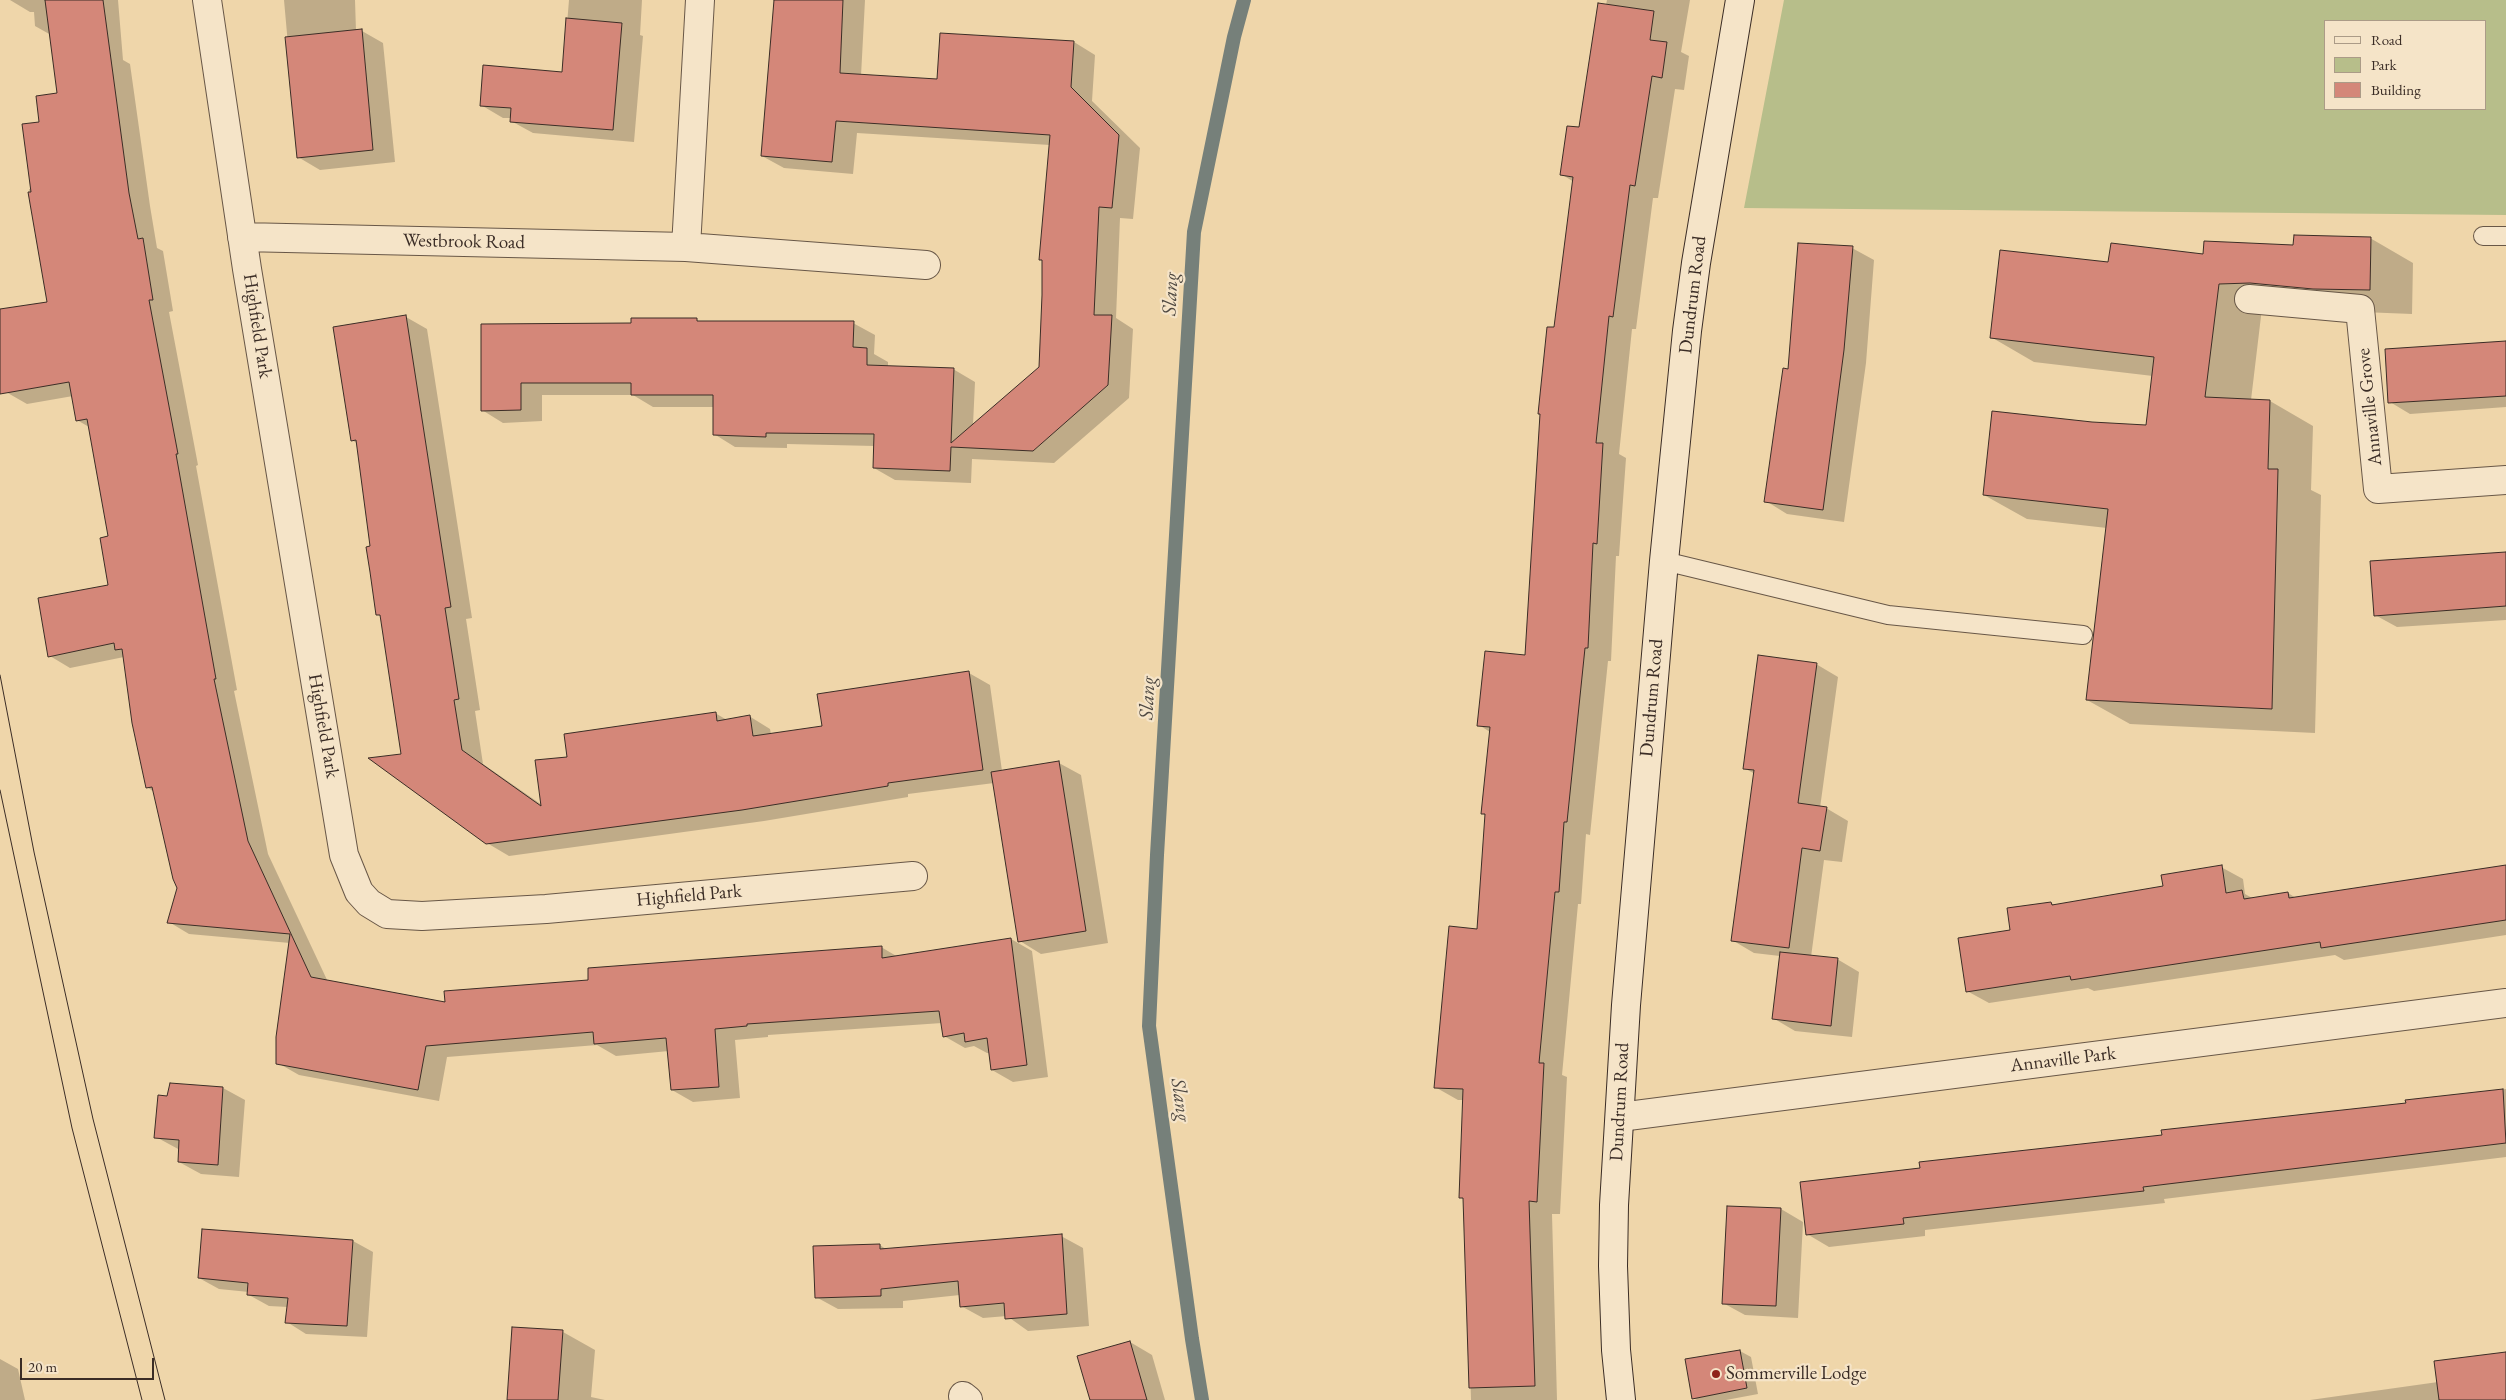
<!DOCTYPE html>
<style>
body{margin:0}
#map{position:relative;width:2506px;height:1400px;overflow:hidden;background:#efd6aa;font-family:"EB Garamond",serif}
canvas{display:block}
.legend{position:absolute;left:2324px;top:20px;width:162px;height:90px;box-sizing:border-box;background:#f5e4c8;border:1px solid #ab9b87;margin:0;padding:6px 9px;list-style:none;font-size:15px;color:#3b2d26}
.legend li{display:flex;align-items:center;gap:10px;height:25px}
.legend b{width:25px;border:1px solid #ab9b87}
.scale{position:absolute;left:20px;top:1358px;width:134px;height:22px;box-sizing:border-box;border:2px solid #3b2d26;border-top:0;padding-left:6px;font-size:15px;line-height:18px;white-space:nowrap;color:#3b2d26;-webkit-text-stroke:4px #f5e4c8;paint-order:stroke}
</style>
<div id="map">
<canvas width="2506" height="1400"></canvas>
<ul class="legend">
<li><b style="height:6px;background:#f5e4c8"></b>Road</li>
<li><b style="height:14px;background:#b7be8a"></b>Park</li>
<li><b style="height:14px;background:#d48779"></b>Building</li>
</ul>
<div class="scale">20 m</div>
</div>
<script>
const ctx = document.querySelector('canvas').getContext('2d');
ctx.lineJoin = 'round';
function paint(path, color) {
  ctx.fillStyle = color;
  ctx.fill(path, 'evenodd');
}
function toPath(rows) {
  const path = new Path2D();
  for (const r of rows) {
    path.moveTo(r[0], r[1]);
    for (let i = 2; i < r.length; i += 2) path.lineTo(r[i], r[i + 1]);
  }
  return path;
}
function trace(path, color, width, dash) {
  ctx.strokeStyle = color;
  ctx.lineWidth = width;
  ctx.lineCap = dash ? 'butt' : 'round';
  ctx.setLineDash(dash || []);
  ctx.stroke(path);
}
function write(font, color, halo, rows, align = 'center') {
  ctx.font = font + ' "EB Garamond",serif';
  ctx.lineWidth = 4.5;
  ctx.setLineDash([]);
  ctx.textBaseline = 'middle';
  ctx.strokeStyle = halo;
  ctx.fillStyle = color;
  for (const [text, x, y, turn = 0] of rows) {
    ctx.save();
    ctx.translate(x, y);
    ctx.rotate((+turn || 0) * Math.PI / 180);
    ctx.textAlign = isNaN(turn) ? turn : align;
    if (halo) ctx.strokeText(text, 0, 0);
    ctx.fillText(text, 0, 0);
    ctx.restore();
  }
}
const green = toPath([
 [1784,0,2506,0,2506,215,1744,208],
 [2325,21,2485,21,2485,109,2325,109]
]);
const shadow = toPath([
 [10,0,118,0,123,60,130,64,150,206,157,248,163,251,173,311,169,312,198,465,196,466,237,690,234,691,268,854,328,982,446,1003,590,981,881,947,898,957,1011,939,1032,951,1048,1077,1013,1082,992,1070,990,1053,987,1053,974,1046,965,1048,944,1036,942,1023,768,1035,768,1037,735,1040,740,1098,693,1102,672,1090,669,1051,616,1056,597,1045,447,1057,439,1101,299,1075,278,1063,290,943,189,934,169,922,178,888,154,792,147,787,124,657,70,668,50,656,110,586,109,537,89,427,77,420,73,396,27,404,6,392,0,358,0,310,48,303,29,189,32,189,41,123,59,94,51,35,35,26,34,12,30,12],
 [284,0,355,0,356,31,362,31,383,43,395,162,320,170,298,157],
 [569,0,642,0,640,35,643,36,634,142,533,133,511,121,511,118,503,118,481,105,563,73],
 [775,0,865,0,861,76,939,80,1074,42,1095,55,1092,101,1140,148,1133,219,1120,218,1116,318,1133,329,1129,398,1054,463,972,459,971,483,895,480,874,468,875,446,787,444,787,448,735,447,714,434,714,407,653,407,633,395,542,395,542,421,503,423,482,410,482,325,632,324,696,320,701,323,853,323,875,335,874,354,888,362,888,367,953,369,975,382,973,425,1040,367,1044,261,1041,259,1050,145,857,133,853,174,784,168,762,156],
 [1607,0,1690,0,1681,52,1689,56,1684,90,1675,89,1658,198,1653,198,1636,329,1632,329,1619,454,1626,458,1619,556,1616,556,1611,661,1608,661,1590,835,1586,834,1581,904,1578,904,1562,1075,1567,1077,1560,1214,1552,1214,1557,1400,1471,1400,1465,1200,1460,1197,1464,1100,1458,1100,1435,1087,1478,930,1486,816,1482,813,1490,732,1479,725,1526,657,1541,415,1539,414,1556,329,1574,182,1561,174,1580,129],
 [2370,238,2413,263,2412,314,2262,308,2251,400,2270,401,2313,426,2311,490,2321,495,2315,733,2130,724,2087,700,2107,528,2027,519,1984,495,2092,423,2147,426,2153,376,2034,362,1991,337,2110,263],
 [1852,248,1874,260,1866,363,1844,522,1787,514,1766,501,1789,370],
 [406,317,427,329,472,618,466,619,480,710,475,711,483,764,542,805,569,758,715,713,727,720,749,716,770,729,771,734,824,727,969,673,990,685,1002,771,1059,763,1081,775,1108,943,1041,954,1020,941,994,783,908,794,908,797,764,821,509,856,487,843,402,755,381,616,377,614,372,547,358,444,352,440],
 [2506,342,2506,407,2410,414,2390,402],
 [2506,553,2506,620,2397,627,2375,615],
 [1816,664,1838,677,1820,808,1826,808,1848,821,1842,862,1824,860,1811,957,1837,959,1859,972,1852,1037,1795,1031,1773,1018,1780,956,1754,953,1732,940,1755,774,1744,768],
 [2221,867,2243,879,2245,894,2254,899,2288,893,2296,898,2506,867,2506,935,2344,960,2335,955,2094,991,2088,988,1989,1003,1967,991,2011,931,2051,903,2055,905,2164,887],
 [171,1085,223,1088,245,1100,239,1177,201,1174,179,1162,180,1150,156,1137],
 [2506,1089,2506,1157,2164,1199,2165,1203,1925,1230,1925,1236,1829,1247,1807,1234,1921,1169],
 [1728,1207,1781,1209,1803,1222,1798,1318,1745,1315,1723,1303],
 [203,1230,353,1241,373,1252,367,1337,306,1334,287,1322,288,1307,269,1306,249,1295,249,1292,219,1289,199,1278],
 [1061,1236,1083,1248,1089,1326,1028,1331,1007,1316,983,1318,961,1306,960,1295,903,1301,903,1308,838,1309,816,1297,880,1245,887,1250],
 [563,1332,595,1350,591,1397,605,1400,508,1400],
 [1130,1342,1152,1355,1165,1400,1091,1400],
 [1740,1351,1751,1357,1758,1394,1726,1400,1697,1400,1693,1398],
 [2506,1353,2506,1400,2310,1400,2438,1382],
 [0,1359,18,1369,25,1400,0,1400]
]);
const stream = toPath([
 [1202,1400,1192,1339,1149,1026,1157,855,1194,232,1234,37,1244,0]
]);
const building = toPath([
 [45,0,103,0,129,193,138,239,143,238,153,300,149,300,178,454,176,454,216,679,214,679,248,841,311,977,445,1002,444,991,588,980,588,968,882,946,882,958,1011,938,1027,1065,991,1070,987,1038,965,1042,964,1033,943,1037,939,1011,747,1024,747,1026,715,1029,719,1087,671,1090,666,1038,594,1044,593,1032,426,1046,418,1090,276,1064,276,1037,290,934,167,923,177,888,173,879,152,787,146,788,132,723,122,649,115,650,114,643,48,657,38,598,108,585,100,538,108,536,87,419,76,421,69,382,0,394,0,309,47,302,28,192,31,192,22,124,39,122,36,96,57,93,45,0],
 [774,0,843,0,840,73,937,79,940,33,1074,41,1071,87,1119,135,1112,208,1099,207,1094,315,1112,315,1108,385,1033,451,951,447,950,471,873,468,874,434,766,433,766,437,713,435,713,395,631,395,631,383,521,383,521,410,481,411,481,324,631,323,631,318,697,318,697,321,854,321,853,347,867,348,867,365,954,368,951,443,1039,367,1042,295,1042,260,1039,260,1050,135,836,121,832,162,761,156,774,0],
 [1598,3,1654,11,1650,40,1667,42,1662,78,1652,76,1635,186,1630,185,1613,317,1609,316,1596,443,1603,443,1597,544,1593,543,1588,648,1585,648,1567,822,1564,822,1559,892,1555,892,1539,1063,1544,1063,1537,1202,1529,1201,1535,1386,1469,1388,1463,1198,1459,1198,1463,1089,1434,1088,1449,926,1477,929,1485,814,1481,814,1490,727,1477,726,1485,651,1525,655,1540,414,1538,414,1547,327,1554,327,1573,177,1560,175,1567,126,1579,127,1598,3],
 [566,18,622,23,613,130,510,122,511,108,480,106,483,65,562,72,566,18],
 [362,29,373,150,297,158,285,37,362,29],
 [2294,235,2371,237,2370,290,2313,289,2250,283,2219,284,2205,397,2270,400,2268,469,2278,469,2272,709,2086,700,2108,509,1983,495,1992,411,2092,422,2146,425,2154,357,1990,338,2000,250,2108,262,2111,243,2203,254,2204,241,2293,245,2294,235],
 [1798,243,1853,246,1844,350,1823,510,1764,502,1783,368,1788,369,1798,243],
 [406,315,451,607,445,608,459,699,454,700,462,750,541,806,535,760,567,757,564,734,716,712,717,721,750,715,753,736,822,726,817,694,969,671,983,770,888,783,888,786,742,810,486,844,368,758,401,754,380,615,376,615,370,572,366,547,370,546,356,440,351,441,333,327,406,315],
 [2506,341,2506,396,2388,403,2385,349,2506,341],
 [2506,552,2506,606,2374,616,2370,561,2506,552],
 [1758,655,1817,663,1798,803,1827,807,1820,851,1802,848,1789,948,1731,941,1754,770,1743,769,1758,655],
 [1059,761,1086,931,1018,942,991,772,1059,761],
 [2222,865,2226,893,2242,890,2244,899,2288,892,2289,898,2506,865,2506,920,2321,948,2320,942,2071,980,2070,976,1966,992,1958,938,2010,930,2007,908,2051,902,2052,905,2163,886,2161,875,2222,865],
 [1780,952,1838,958,1831,1026,1772,1019,1780,952],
 [170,1083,223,1087,218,1165,178,1162,179,1140,154,1138,158,1095,167,1096,170,1083],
 [2503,1089,2506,1143,2143,1187,2144,1191,1903,1218,1904,1224,1806,1235,1800,1182,1920,1168,1919,1162,2162,1135,2161,1130,2406,1103,2405,1100,2503,1089],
 [1727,1206,1781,1208,1776,1306,1722,1304,1727,1206],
 [202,1229,353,1240,347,1326,285,1323,288,1298,247,1295,248,1283,198,1278,202,1229],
 [1062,1234,1067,1314,1005,1319,1004,1303,960,1307,958,1281,881,1289,881,1296,815,1298,813,1246,880,1244,880,1249,1062,1234],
 [512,1327,563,1330,558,1400,507,1400,512,1327],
 [1130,1341,1147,1400,1090,1400,1077,1356,1130,1341],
 [1740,1350,1747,1388,1692,1399,1685,1359,1740,1350],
 [2506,1352,2506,1400,2439,1400,2434,1361,2506,1352]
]);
const service = toPath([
 [2483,236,2506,236],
 [1664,561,1888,615,2083,635]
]);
const minor = toPath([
 [207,0,247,269,344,855,359,892,369,903,387,914,422,916,546,909,913,876],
 [242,237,686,247,926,265],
 [686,247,700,0],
 [2249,299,2360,309,2378,489,2506,480],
 [1620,1117,2506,1003],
 [963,1396,968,1400]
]);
const secondary = toPath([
 [1621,1400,1616,1350,1613,1266,1614,1205,1626,1005,1664,561,1687,331,1696,263,1740,0]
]);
const tram = toPath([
 [0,675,34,852,93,1119,165,1400],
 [0,790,72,1128,142,1400]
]);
const markers = [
 [1716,1374,5,"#8f2418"]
];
const streetNames = [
 ["Westbrook Road",464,242,1],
 ["Dundrum Road",1693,295,-83],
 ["Highfield Park",257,326,81],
 ["Annaville Grove",2370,407,-96],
 ["Dundrum Road",1652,698,-85],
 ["Highfield Park",323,726,80],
 ["Highfield Park",689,896,-5],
 ["Annaville Park",2063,1060,-7],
 ["Dundrum Road",1620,1102,-87]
];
const poiNames = [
 ["Sommerville Lodge",1726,1374]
];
const waterNames = [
 ["Slang",1171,294,-87],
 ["Slang",1148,698,-87],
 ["Slang",1180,1100,82]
];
paint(green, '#b7be8a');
paint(shadow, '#0003');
trace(stream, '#76807a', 14);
paint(building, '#d48779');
trace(building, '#3b2d26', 1);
trace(service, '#685747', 20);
trace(minor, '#685747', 30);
trace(secondary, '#3b2d26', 30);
trace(service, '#f5e4c8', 18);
trace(minor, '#f5e4c8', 28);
trace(secondary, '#f5e4c8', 28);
trace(tram, '#3b2d26', 1);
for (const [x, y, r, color] of markers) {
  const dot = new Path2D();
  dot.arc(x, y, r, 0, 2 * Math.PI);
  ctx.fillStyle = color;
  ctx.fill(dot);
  trace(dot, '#f5e4c8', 2);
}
write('19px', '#3b2d26', '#f5e4c8', streetNames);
write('19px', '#3b2d26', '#f5e4c8', poiNames, 'left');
write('italic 20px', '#4f4942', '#f5e4c8', waterNames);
</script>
